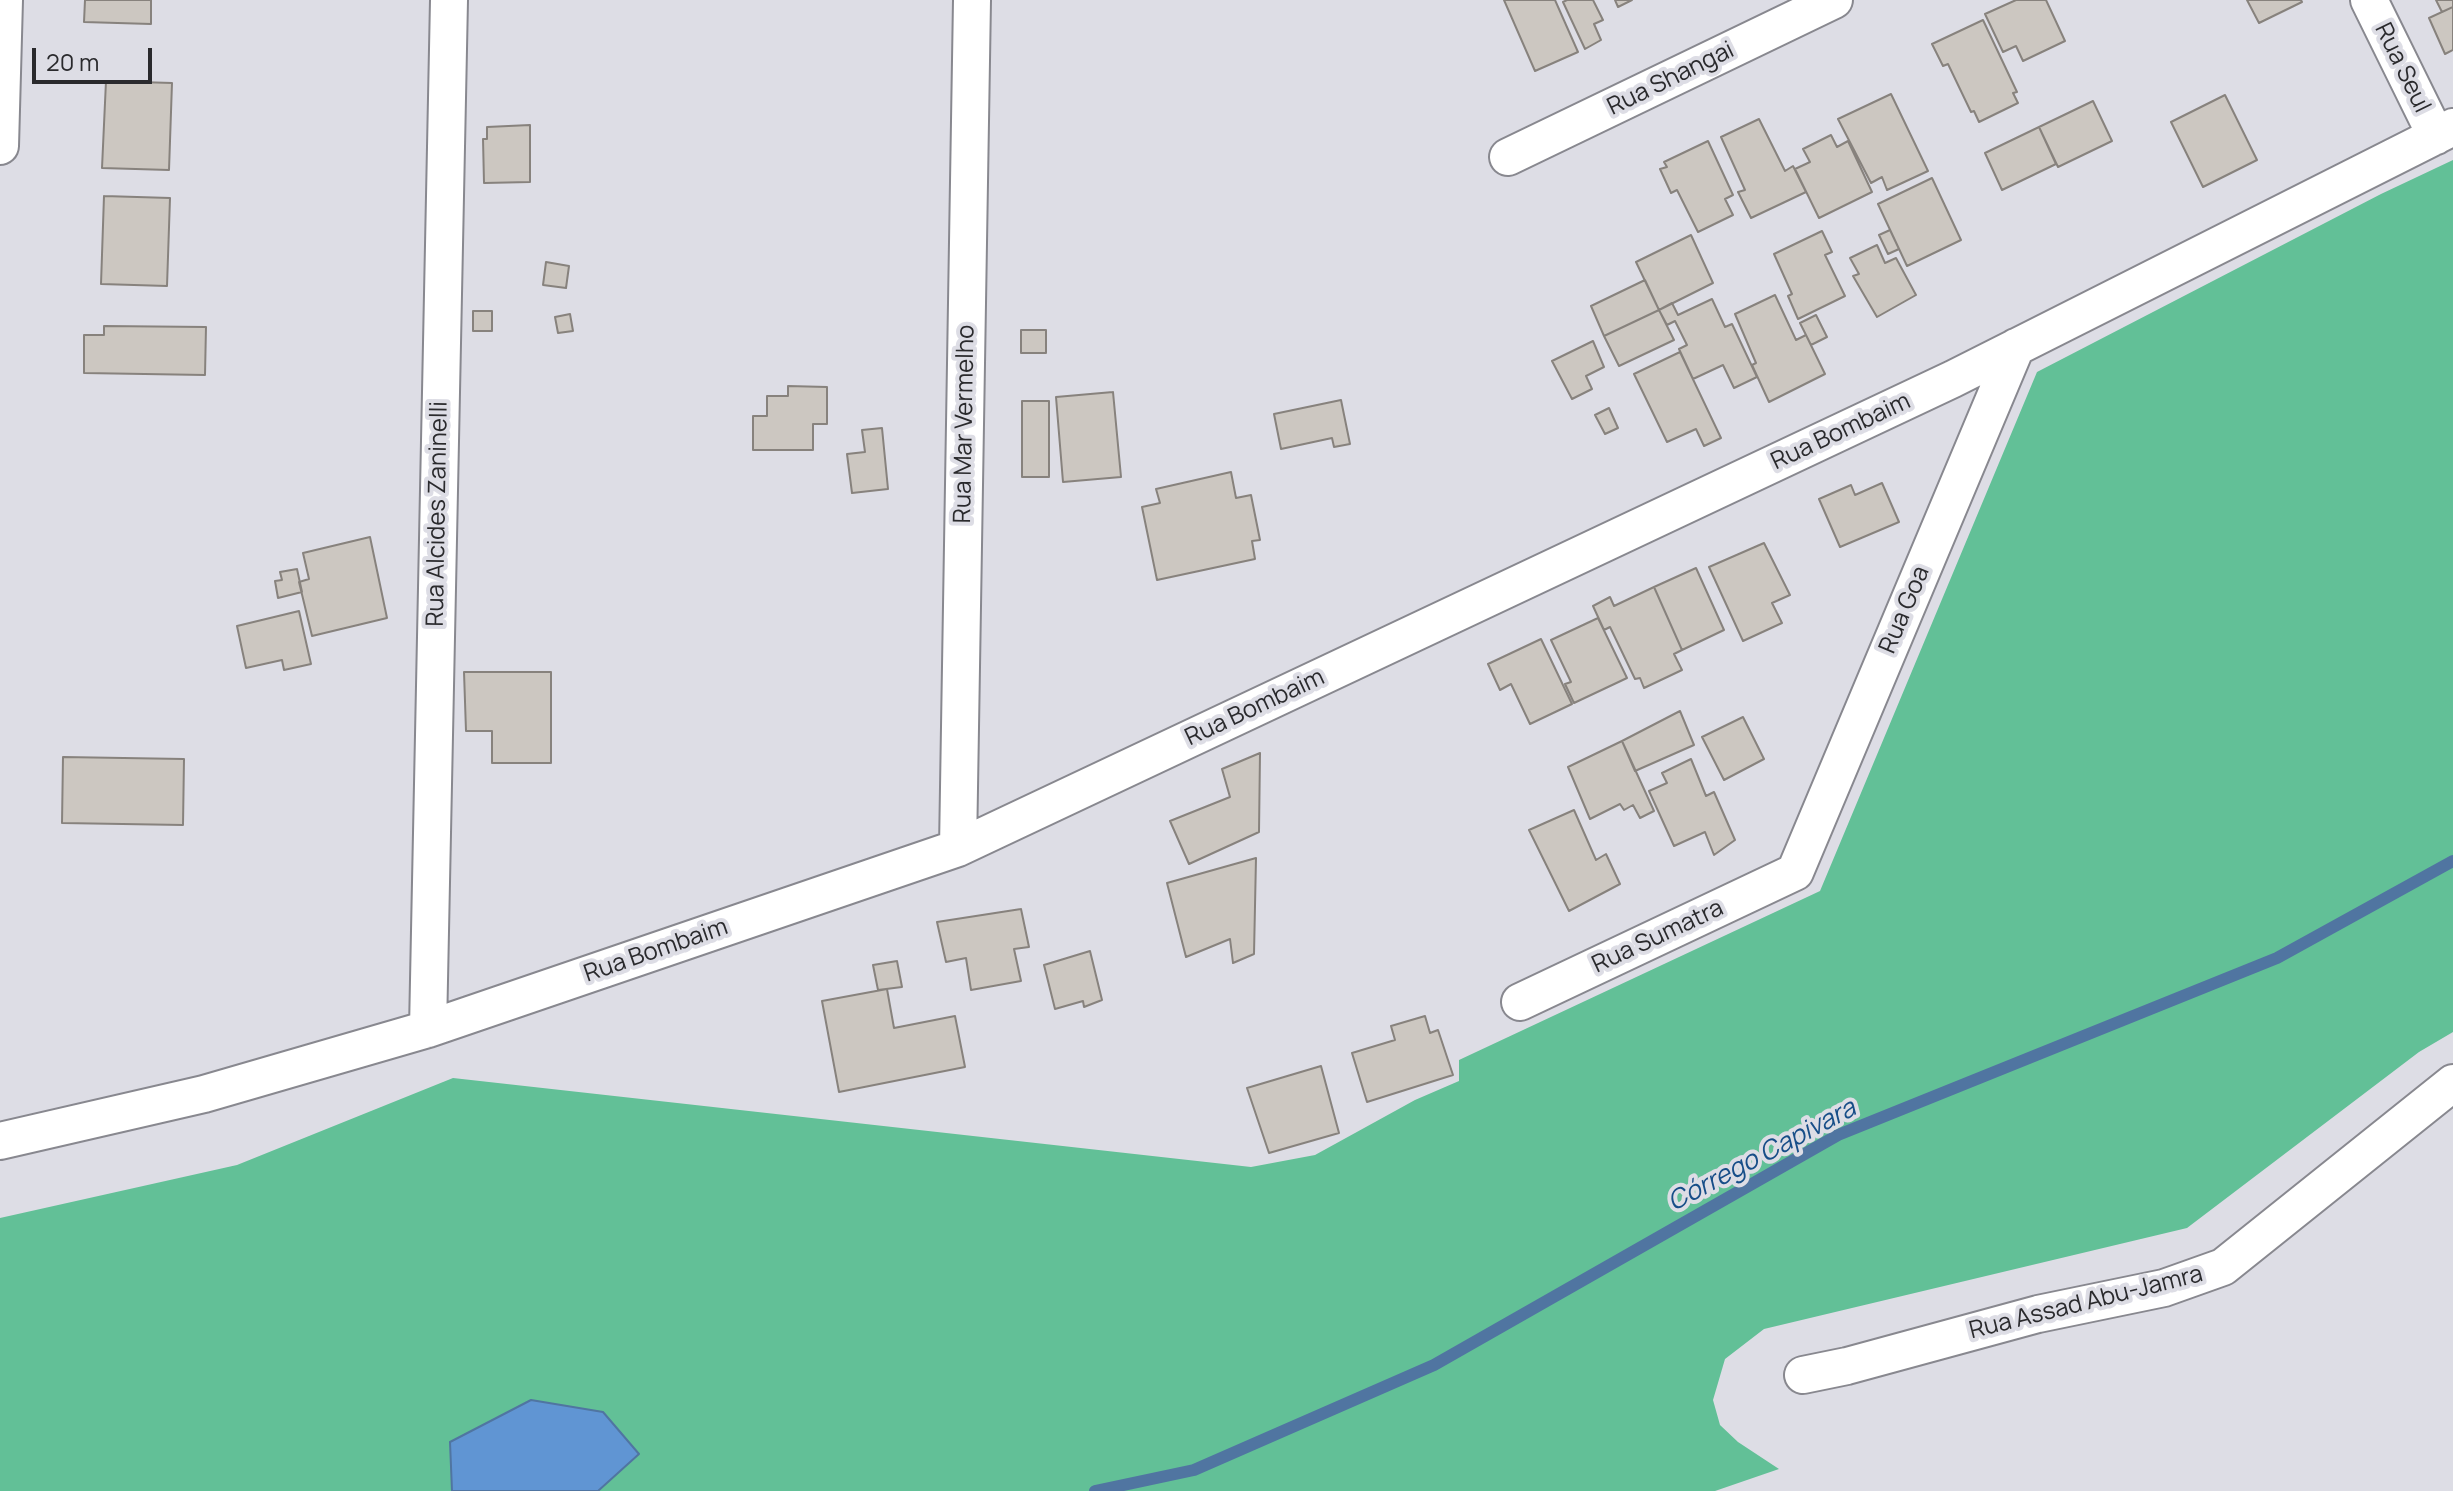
<!DOCTYPE html>
<meta charset="utf-8">
<style>
body{margin:0}
#map{position:relative;width:2453px;height:1491px;overflow:hidden;background:#dddde5;font-family:Manrope,sans-serif}
canvas{display:block}
.scale{position:absolute;left:32px;top:48px;width:120px;height:36px;box-sizing:border-box;border:4px solid #2a2a2d;border-top:0;padding-left:10px;font-size:24px;line-height:28px;white-space:nowrap;color:#2a2a2d;-webkit-text-stroke:6px #dddde5;paint-order:stroke}
</style>
<div id="map">
<canvas width="2453" height="1491"></canvas>
<div class="scale">20 m</div>
</div>
<script>
const ctx = document.querySelector('canvas').getContext('2d');
ctx.lineJoin = 'round';
function paint(path, color) {
  ctx.fillStyle = color;
  ctx.fill(path, 'evenodd');
}
function toPath(rows) {
  const path = new Path2D();
  for (const r of rows) {
    path.moveTo(r[0], r[1]);
    for (let i = 2; i < r.length; i += 2) path.lineTo(r[i], r[i + 1]);
  }
  return path;
}
function trace(path, color, width, dash) {
  ctx.strokeStyle = color;
  ctx.lineWidth = width;
  ctx.lineCap = dash ? 'butt' : 'round';
  ctx.setLineDash(dash || []);
  ctx.stroke(path);
}
function write(font, color, halo, rows, align = 'center') {
  ctx.font = font + ' Manrope,sans-serif';
  ctx.lineWidth = 8;
  ctx.setLineDash([]);
  ctx.textBaseline = 'middle';
  ctx.strokeStyle = halo;
  ctx.fillStyle = color;
  for (const [text, x, y, turn = 0] of rows) {
    ctx.save();
    ctx.translate(x, y);
    ctx.rotate((+turn || 0) * Math.PI / 180);
    ctx.textAlign = isNaN(turn) ? turn : align;
    if (halo) ctx.strokeText(text, 0, 0);
    ctx.fillText(text, 0, 0);
    ctx.restore();
  }
}
const forest = toPath([
 [2453,160,2453,1032,2419,1052,2187,1228,1764,1329,1725,1359,1713,1400,1720,1425,1738,1442,1779,1469,1715,1491,0,1491,0,1218,237,1165,453,1078,1251,1167,1315,1155,1415,1100,1459,1081,1459,1060,1820,891,2037,372,2381,194]
]);
const water = toPath([
 [531,1400,603,1412,639,1454,598,1491,452,1491,450,1442,531,1400]
]);
const stream = toPath([
 [1095,1491,1194,1470,1434,1365,1838,1135,2277,958,2453,861]
]);
const building = toPath([
 [85,0,151,0,151,24,84,22,85,0],
 [1504,0,1555,0,1578,52,1535,71,1504,0],
 [1567,0,1593,0,1603,20,1594,24,1601,40,1585,49,1563,2,1567,0],
 [1615,0,1632,0,1618,7,1615,0],
 [2016,0,2046,0,2065,41,2023,61,2016,46,2003,52,1985,14,2016,0],
 [2247,0,2301,0,2302,2,2259,23,2247,0],
 [2436,0,2453,0,2453,7,2442,12,2436,0],
 [2453,7,2453,50,2445,54,2429,18,2453,7],
 [1983,20,2017,92,2013,93,2018,103,1979,122,1974,111,1971,112,1948,64,1943,66,1932,44,1983,20],
 [106,81,172,83,169,170,102,168,106,81],
 [1891,94,1928,171,1887,190,1882,177,1871,183,1838,119,1891,94],
 [2225,95,2257,160,2203,187,2171,122,2225,95],
 [2093,101,2112,141,2058,167,2039,127,2093,101],
 [1759,119,1785,171,1793,166,1806,192,1751,218,1738,192,1745,190,1721,137,1759,119],
 [530,125,530,182,484,183,483,139,487,139,487,127,530,125],
 [2039,127,2056,164,2002,190,1985,153,2039,127],
 [1831,135,1837,147,1848,141,1872,192,1819,218,1795,169,1810,162,1803,149,1831,135],
 [1708,141,1733,195,1725,199,1733,215,1698,232,1677,190,1671,193,1660,169,1667,167,1664,162,1708,141],
 [1932,178,1961,240,1907,266,1878,204,1932,178],
 [104,196,170,198,167,286,101,284,104,196],
 [1890,230,1899,249,1888,254,1879,235,1890,230],
 [1822,231,1832,252,1825,255,1845,296,1798,319,1788,296,1792,294,1774,254,1822,231],
 [1691,235,1713,283,1659,310,1636,262,1691,235],
 [1877,245,1885,263,1896,258,1916,295,1877,317,1853,276,1859,274,1850,258,1877,245],
 [546,262,569,266,566,288,543,285,546,262],
 [1645,280,1659,310,1604,336,1591,306,1645,280],
 [1775,295,1796,340,1806,335,1825,374,1769,402,1752,365,1756,363,1735,314,1775,295],
 [1712,299,1725,327,1732,324,1757,377,1734,388,1723,365,1693,379,1679,349,1687,345,1675,321,1667,325,1659,310,1672,303,1678,315,1712,299],
 [1659,310,1674,340,1619,366,1604,336,1659,310],
 [473,311,492,311,492,331,473,331,473,311],
 [570,314,573,331,558,333,555,317,570,314],
 [1816,315,1827,337,1811,345,1800,323,1816,315],
 [104,326,206,327,205,375,84,373,84,335,104,335,104,326],
 [1021,330,1046,330,1046,353,1021,353,1021,330],
 [1593,341,1604,367,1586,376,1592,389,1572,399,1552,361,1593,341],
 [1680,352,1721,438,1704,446,1696,429,1667,442,1634,374,1680,352],
 [788,386,827,387,827,424,813,424,813,450,753,450,753,416,767,416,767,396,788,396,788,386],
 [1113,392,1121,477,1063,482,1056,397,1113,392],
 [1341,400,1350,444,1334,447,1332,438,1281,449,1274,414,1341,400],
 [1022,401,1049,401,1049,477,1022,477,1022,401],
 [1609,408,1618,428,1605,434,1595,415,1609,408],
 [882,428,888,489,852,493,847,454,865,452,862,430,882,428],
 [1231,472,1236,498,1251,495,1260,540,1252,541,1255,559,1157,580,1142,507,1160,503,1156,489,1231,472],
 [1882,483,1899,522,1840,547,1819,499,1851,485,1855,495,1882,483],
 [370,537,387,618,312,636,299,582,309,579,303,553,370,537],
 [1764,543,1790,595,1772,603,1782,623,1743,641,1709,567,1764,543],
 [1696,568,1724,630,1682,650,1654,587,1696,568],
 [297,569,302,592,278,598,275,581,282,580,280,572,297,569],
 [1654,587,1682,650,1674,654,1682,670,1644,688,1640,678,1635,679,1610,627,1604,630,1593,606,1610,597,1614,606,1654,587],
 [299,611,311,664,284,670,282,660,246,668,237,626,299,611],
 [1598,618,1627,678,1574,703,1565,684,1571,682,1551,640,1598,618],
 [1541,639,1572,704,1530,724,1511,684,1500,690,1488,664,1541,639],
 [464,672,551,672,551,763,492,763,492,731,466,731,464,672],
 [1680,711,1694,745,1635,771,1622,741,1680,711],
 [1743,717,1764,759,1724,780,1702,737,1743,717],
 [1622,741,1654,811,1640,818,1633,805,1624,810,1620,804,1590,819,1568,767,1622,741],
 [1260,753,1259,832,1189,864,1170,821,1230,797,1222,769,1260,753],
 [63,757,184,759,183,825,62,823,63,757],
 [1691,759,1706,796,1714,792,1735,840,1714,855,1705,832,1674,846,1649,791,1667,783,1662,773,1691,759],
 [1574,810,1596,860,1606,854,1620,884,1569,911,1529,830,1574,810],
 [1256,858,1254,954,1233,963,1230,939,1186,957,1167,883,1256,858],
 [1021,909,1029,947,1014,949,1021,981,971,990,966,958,946,962,937,922,1021,909],
 [1090,951,1102,1000,1084,1007,1083,1001,1055,1009,1044,965,1090,951],
 [897,961,902,987,878,990,873,965,897,961],
 [887,989,894,1028,955,1016,965,1067,839,1092,822,1001,887,989],
 [1425,1016,1430,1033,1438,1030,1453,1075,1367,1102,1352,1053,1395,1040,1391,1026,1425,1016],
 [1321,1066,1339,1133,1269,1153,1247,1088,1321,1066]
]);
const street = toPath([
 [2369,0,2436,136],
 [0,146,4,0],
 [1508,157,1834,0],
 [958,848,972,0],
 [1520,1002,1795,872,2016,347],
 [428,1029,449,0],
 [0,1141,204,1094,428,1029,958,848,1953,379,2453,127],
 [1803,1375,1847,1366,2038,1314,2164,1288,2223,1267,2453,1083]
]);
const streetNames = [
 ["Rua Seul",2402,68,64],
 ["Rua Shangai",1671,79,-26],
 ["Rua Mar Vermelho",965,424,-89],
 ["Rua Bombaim",1841,432,-25],
 ["Rua Alcides Zaninelli",438,514,-89],
 ["Rua Goa",1905,610,-67],
 ["Rua Bombaim",1255,708,-25],
 ["Rua Sumatra",1658,937,-25],
 ["Rua Bombaim",656,951,-19],
 ["Rua Assad Abu-Jamra",2086,1303,-14]
];
const waterNames = [
 ["Córrego Capivara",1762,1156,-28]
];
paint(forest, '#62c097');
paint(water, '#6095d3');
trace(water, '#5075a1', 2);
trace(stream, '#5075a1', 12);
paint(building, '#ccc7c1');
trace(building, '#87827d', 2);
trace(street, '#88888f', 40);
trace(street, '#fff', 36);
write('24px', '#2a2a2d', '#dddde5', streetNames);
write('italic 26px', '#174e88', '#dddde5', waterNames);
</script>
